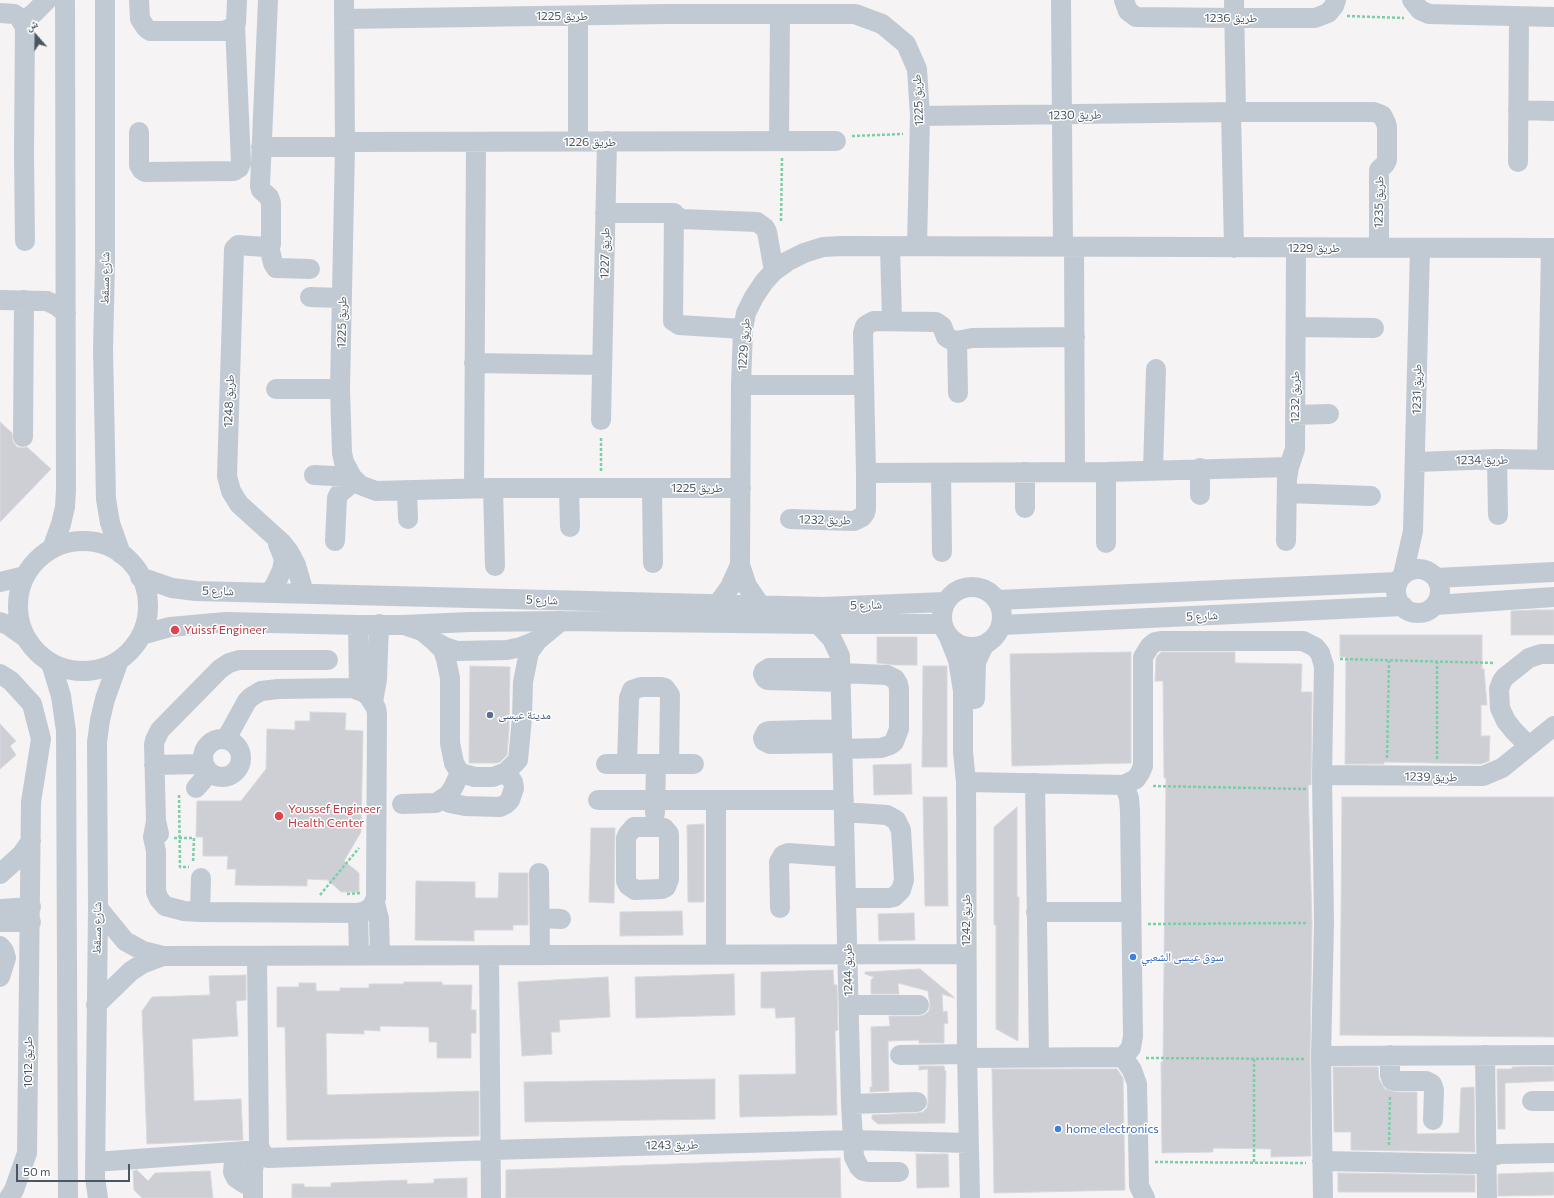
<!DOCTYPE html>
<meta charset="utf-8">
<style>
body{margin:0}
#map{position:relative;width:1554px;height:1198px;overflow:hidden;background:#f5f3f3;font-family:Commissioner,"Noto Naskh Arabic",sans-serif}
canvas{display:block}
.north{position:absolute;left:16px;top:16px;width:40px;height:40px;-webkit-text-stroke:3px #fff;paint-order:stroke;rotate:340deg;font-size:11px;font-weight:700;line-height:16px;text-align:center;color:#4a5661}
.north::after{content:'';display:block;margin:auto;width:14px;height:18px;background:#4a5661;clip-path:polygon(50% 0,100% 100%,50% 72%,0 100%)}
.scale{position:absolute;left:16px;top:1164px;width:114px;height:18px;box-sizing:border-box;border:2px solid #4a5661;border-top:0;padding-left:5px;font-size:12px;line-height:14px;white-space:nowrap;color:#4a5661;-webkit-text-stroke:3px #fff;paint-order:stroke}
</style>
<div id="map">
<canvas width="1554" height="1198"></canvas>
<div class="north">ش</div>
<div class="scale">50 m</div>
</div>
<script>
const ctx = document.querySelector('canvas').getContext('2d');
ctx.lineJoin = 'round';
function paint(path, color) {
  ctx.fillStyle = color;
  ctx.fill(path, 'evenodd');
}
function toPath(rows) {
  const path = new Path2D();
  for (const r of rows) {
    if (r.length === 3) {
      path.moveTo(r[0] + r[2], r[1]);
      path.arc(r[0], r[1], r[2], 0, 2 * Math.PI);
      continue;
    }
    path.moveTo(r[0], r[1]);
    for (let i = 2; i < r.length; i += 2) path.lineTo(r[i], r[i + 1]);
  }
  return path;
}
function trace(path, color, width, dash) {
  ctx.strokeStyle = color;
  ctx.lineWidth = width;
  ctx.lineCap = dash ? 'butt' : 'round';
  ctx.setLineDash(dash || []);
  ctx.stroke(path);
}
function write(font, color, halo, rows, align = 'center') {
  ctx.font = font + ' Commissioner,"Noto Naskh Arabic",sans-serif';
  ctx.lineWidth = 3;
  ctx.setLineDash([]);
  ctx.textBaseline = 'middle';
  ctx.strokeStyle = halo;
  ctx.fillStyle = color;
  for (const [text, x, y, turn = 0] of rows) {
    ctx.save();
    ctx.translate(x, y);
    ctx.rotate((+turn || 0) * Math.PI / 180);
    ctx.textAlign = isNaN(turn) ? turn : align;
    if (halo) ctx.strokeText(text, 0, 0);
    ctx.fillText(text, 0, 0);
    ctx.restore();
  }
}
const building = toPath([
 [0,422,12,433,13,442,17,447,23,448,27,447,51,469,0,522,0,422],
 [1534,610,1554,610,1554,635,1511,635,1511,611,1534,610],
 [1340,635,1482,635,1482,669,1484,669,1487,705,1481,705,1481,736,1490,736,1489,761,1481,764,1384,762,1384,764,1345,764,1346,657,1340,657,1340,635],
 [877,637,917,637,917,665,894,665,877,663,877,637],
 [1131,652,1131,763,1012,766,1010,654,1131,652],
 [1162,652,1235,652,1235,663,1302,664,1301,692,1312,692,1311,785,1308,785,1312,923,1310,1056,1311,1156,1271,1157,1271,1149,1213,1148,1213,1152,1162,1153,1161,1062,1163,1062,1166,778,1164,778,1163,681,1155,681,1156,658,1159,654,1162,652],
 [470,666,510,667,509,729,507,755,500,762,496,763,469,763,470,666],
 [923,666,947,666,947,767,922,767,923,666],
 [310,712,346,713,345,730,363,731,361,832,344,861,359,873,359,892,341,892,328,880,307,879,307,886,235,885,236,869,227,869,228,856,203,856,203,837,196,837,197,801,241,801,266,769,267,729,295,730,295,721,310,721,310,712],
 [0,724,16,741,10,746,16,755,0,769,0,724],
 [911,764,912,794,874,795,873,765,911,764],
 [923,797,947,797,948,906,925,906,923,797],
 [1342,797,1554,797,1554,1037,1340,1035,1342,797],
 [1017,807,1017,897,1019,897,1018,1041,996,1029,996,925,994,925,994,827,1017,807],
 [704,824,704,902,688,902,687,825,704,824],
 [591,828,615,828,614,903,589,902,591,828],
 [499,873,528,873,528,925,513,925,513,930,474,930,474,941,415,940,416,881,475,882,475,898,498,898,499,873],
 [682,911,683,935,620,936,620,912,682,911],
 [914,913,915,940,879,941,878,914,914,913],
 [920,969,955,998,942,994,943,1012,947,1011,948,1023,944,1024,944,1043,919,1043,919,1040,888,1041,889,1091,870,1092,870,1087,872,1087,871,1027,890,1026,889,1016,919,1016,924,1015,929,1011,930,1005,928,991,898,983,899,994,871,994,871,980,874,977,865,974,865,972,920,969],
 [833,970,834,985,837,985,838,1030,835,1031,837,1115,740,1117,739,1075,796,1074,795,1017,776,1018,775,1008,761,1008,761,972,833,970],
 [734,974,735,1015,636,1018,635,977,734,974],
 [246,975,246,1000,236,1001,238,1036,192,1039,194,1101,241,1099,243,1140,147,1144,142,1011,152,997,210,995,209,976,246,975],
 [608,977,610,1017,559,1020,560,1032,551,1032,552,1054,522,1056,518,982,608,977],
 [404,982,442,982,442,985,472,985,471,1010,476,1010,476,1033,471,1033,471,1058,437,1058,437,1042,429,1042,429,1027,380,1026,380,1031,364,1030,364,1034,326,1033,327,1095,479,1091,479,1136,287,1140,285,1027,277,1027,277,987,299,987,299,983,316,983,316,991,340,991,340,988,369,988,369,984,404,984,404,982],
 [919,1066,944,1066,945,1071,946,1071,945,1123,878,1124,872,1119,872,1115,917,1113,923,1112,927,1108,928,1102,928,1069,919,1070,919,1066],
 [1554,1066,1554,1081,1505,1083,1505,1129,1498,1129,1497,1069,1512,1069,1512,1067,1554,1066],
 [1333,1067,1378,1067,1379,1079,1385,1089,1396,1092,1417,1092,1417,1134,1459,1133,1461,1088,1474,1087,1475,1152,1351,1150,1351,1132,1334,1132,1333,1067],
 [992,1069,1117,1069,1123,1078,1125,1190,994,1193,992,1069],
 [715,1079,715,1119,525,1122,524,1082,715,1079],
 [916,1154,948,1154,949,1187,917,1188,916,1154],
 [840,1158,841,1198,506,1198,506,1170,840,1158],
 [137,1170,148,1181,155,1173,210,1171,213,1198,142,1198,134,1190,133,1171,137,1170],
 [1554,1172,1554,1195,1498,1196,1498,1174,1554,1172],
 [1338,1173,1475,1175,1475,1192,1338,1192,1338,1173],
 [467,1178,467,1198,292,1198,292,1184,304,1184,304,1187,331,1187,331,1183,407,1180,407,1184,434,1183,434,1179,467,1178]
]);
const path = toPath([
 [1347,16,1404,18],
 [852,136,903,134],
 [781,221,782,158],
 [601,471,601,436],
 [1340,659,1495,663],
 [1387,758,1389,661],
 [1437,759,1437,662],
 [1153,786,1306,789],
 [179,795,180,867,189,867],
 [174,838,194,838,193,863],
 [347,894,360,893],
 [320,895,359,848],
 [1148,924,1307,923],
 [1146,1058,1305,1059],
 [1254,1059,1254,1163],
 [1389,1145,1390,1096],
 [1155,1162,1306,1163]
]);
const minor = toPath([
 [105,0,105,264,103,349,106,499,110,523,121,554],
 [139,0,140,19,146,28,150,31,224,31,231,28,236,23,237,0],
 [268,0,260,186,261,190,269,197,271,203,271,244,265,247,238,245,234,249,227,476,231,491,239,504,282,543,289,552,296,565,304,593],
 [344,0,345,147,340,389,342,453,344,462,352,477,360,485,376,491,493,488,741,488],
 [1061,0,1063,246],
 [1124,0,1128,11,1136,17,1235,18,1315,18,1328,13,1334,6,1336,0],
 [1234,0,1236,112],
 [1412,0,1420,10,1429,14,1554,17],
 [0,13,14,14,19,17,25,27,24,153,25,241],
 [578,16,578,142],
 [344,19,667,14,855,14,882,24,906,44,917,69,920,116,917,246],
 [23,21,34,13,47,0],
 [1518,110,1554,111],
 [1231,112,1234,248],
 [920,116,1236,112,1374,112,1382,115,1386,123,1387,127,1387,160,1385,164,1379,170,1379,248],
 [139,132,139,165,142,170,145,172,234,171,239,168,241,163,235,25],
 [779,141,780,14],
 [345,142,836,141],
 [261,147,345,147],
 [1518,162,1519,17],
 [605,213,671,213,682,219,757,222,765,228,767,232,774,271],
 [674,213,673,321,679,325,743,329],
 [269,246,273,263,276,268,310,269],
 [890,247,892,321],
 [1074,247,1075,471],
 [310,297,342,298],
 [0,300,47,301,57,306,66,313],
 [1296,327,1374,328],
 [957,341,958,393],
 [474,363,602,365],
 [741,385,863,385],
 [276,389,340,389],
 [1295,415,1329,414],
 [601,420,607,141],
 [23,437,24,300],
 [1497,459,1498,515],
 [1547,459,1551,248],
 [1416,462,1497,459,1554,460],
 [1200,468,1200,495],
 [1153,470,1156,369],
 [1106,472,1106,543],
 [866,473,1106,472,1289,467],
 [941,473,942,552],
 [314,475,352,477],
 [474,488,476,142],
 [493,488,495,566],
 [569,488,570,527],
 [652,488,653,563],
 [407,490,408,519],
 [1287,493,1371,496],
 [1025,508,1025,472],
 [790,519,854,521,862,517,865,513,866,509,866,473,863,333,865,326,868,324,874,321,936,322,942,326,946,337,949,339,957,341,972,338,1075,337],
 [335,541,337,498,339,494,355,480],
 [1286,541,1287,479,1289,467,1295,449,1296,248],
 [83,606,65],
 [52,549,61,524,65,507,66,490,65,0],
 [1418,591,22],
 [1403,575,1413,531,1420,248],
 [140,577,172,588,196,591,823,607,945,602],
 [1436,578,1554,572],
 [0,582,25,576],
 [972,617,30],
 [270,592,275,585,282,570,284,559,278,544],
 [997,600,1398,582],
 [717,605,730,587,740,565],
 [760,605,747,586,740,565,741,385,743,329,746,313,754,297,764,282,774,271,788,261,804,253,823,247,841,246,1554,248],
 [1435,605,1554,597],
 [0,622,8,625,25,637],
 [818,624,832,639,840,656,851,1104,854,1157,859,1167,863,1171,869,1172,899,1172],
 [358,625,359,690],
 [1001,625,1403,606],
 [407,626,422,631,433,640,443,650,446,659,450,678,450,743,454,763,460,773,475,777,493,777,506,772,518,760,522,718,523,682,529,652,538,640,561,621],
 [141,635,170,627,226,622,358,625,403,625,470,622,561,621,818,624,942,624],
 [949,637,958,660,963,691,963,752,966,782,967,1054,970,1198],
 [434,641,445,647,457,651,507,650,521,647,538,640],
 [51,663,61,696,66,731,68,1198],
 [840,668,769,668,764,671,763,674,765,678,767,680,841,682],
 [841,673,887,675,895,679,898,684,899,689,899,729,894,742,890,745,881,748,842,749],
 [0,674,11,681,32,704,41,739,31,802,27,1153,14,1190,9,1198],
 [975,699,976,662,983,647,988,642],
 [373,702,377,679,379,624],
 [842,729,769,731,766,732,763,738,764,741,770,744,842,743],
 [222,758,19],
 [1529,746,1514,731,1506,721,1500,708,1499,689,1502,681,1505,677,1529,658,1541,654,1554,654],
 [606,764,694,764],
 [627,764,629,698,632,690,641,687,661,687,665,688,670,695,669,764],
 [154,765,203,764],
 [1322,775,1483,776,1502,768,1554,726],
 [966,782,1124,785,1136,779,1140,773,1143,766,1143,657,1150,646,1155,642,1161,641,1303,641,1315,647,1320,653,1324,666,1322,775,1324,923,1321,1056,1323,1198],
 [1035,783,1039,1058],
 [196,788,209,773],
 [442,799,450,803,465,806,500,807,506,804,510,800,514,788,513,782,506,772],
 [598,800,844,800],
 [402,804,436,803,448,795,453,788,460,773],
 [844,812,887,815,896,820,901,830,904,880,901,890,894,897,889,898,846,898],
 [655,813,656,764],
 [156,821,153,837,156,851,156,892,159,899,165,906,184,911,200,912,358,913,366,911,372,906,376,898,377,714,376,708,369,697,365,693,352,688,278,689,261,691,251,697,247,701,226,739],
 [634,827,660,827,664,828,669,834,669,879,666,887,662,889,635,890,628,885,626,881,626,838,628,834,634,827],
 [159,834,156,821,154,745,155,740,160,730,220,669,229,663,239,660,328,660],
 [539,873,540,955],
 [0,874,21,855,31,841],
 [375,903,379,919,380,955],
 [98,908,125,941,143,951,163,956,966,954],
 [780,908,779,862,783,855,788,853,845,857],
 [0,909,31,907],
 [200,912,201,878],
 [1036,912,1131,912],
 [358,913,359,955],
 [540,918,561,919],
 [0,922,31,922],
 [0,946,4,951,6,958,0,977],
 [716,954,716,800],
 [489,955,491,1198],
 [257,956,259,1146,262,1153,268,1158,491,1150,853,1140,969,1143],
 [96,1005,131,971,142,964,163,956],
 [849,1005,919,1005],
 [900,1055,967,1054],
 [1390,1055,1390,1075,1392,1080,1396,1081,1426,1081,1432,1084,1434,1090,1433,1120],
 [1485,1055,1487,1198],
 [1321,1056,1554,1055],
 [1123,1057,1131,1048,1133,1036,1130,811,1129,798,1124,785],
 [1123,1057,1132,1070,1137,1084,1139,1186,1145,1198],
 [967,1058,1123,1057],
 [1532,1101,1554,1101],
 [851,1104,917,1102],
 [235,1152,233,1172,236,1178,245,1184],
 [1322,1161,1473,1164,1480,1163,1489,1157,1500,1154,1554,1153],
 [95,1162,260,1150],
 [98,1198,95,1178,98,908,97,742,100,720,105,699,119,660],
 [253,1198,253,1170,255,1159,260,1150]
]);
const markers = [
 [175,630,5,"#e0444e"],
 [490,715,4,"#5c6f8a"],
 [279,816,5,"#e0444e"],
 [1133,957,4,"#3f7fe0"],
 [1058,1129,4,"#3f7fe0"]
];
const streetNames = [
 ["طريق 1225",562,16],
 ["طريق 1236",1231,18],
 ["طريق 1225",918,100,-93],
 ["طريق 1230",1075,115,-1],
 ["طريق 1226",590,142],
 ["طريق 1235",1379,202,-89],
 ["طريق 1229",1314,248],
 ["طريق 1227",605,253,-89],
 ["شارع مسقط",105,278,-89],
 ["طريق 1225",342,322,-89],
 ["طريق 1229",744,344,-86],
 ["طريق 1231",1417,389,-89],
 ["طريق 1232",1295,397,-90],
 ["طريق 1248",229,401,-88],
 ["طريق 1234",1482,460,-1],
 ["طريق 1225",697,488],
 ["طريق 1232",825,520,1],
 ["شارع 5",218,591,1],
 ["شارع 5",542,600,2],
 ["شارع 5",866,605,-2],
 ["شارع 5",1202,616,-3],
 ["طريق 1239",1431,777,1],
 ["طريق 1242",966,920,-90],
 ["شارع مسقط",97,928,-89],
 ["طريق 1244",848,970,-91],
 ["طريق 1012",28,1062,-90],
 ["طريق 1243",672,1145,-1]
];
const healthNames = [
 ["Yuissf Engineer",184,630],
 ["Youssef Engineer",288,809],
 ["Health Center",288,823]
];
const serviceNames = [
 ["مدينة عيسى",498,715]
];
const shopNames = [
 ["سوق عيسى الشعبي",1141,957],
 ["home electronics",1066,1129]
];
paint(building, '#cdcfd5');
trace(building, '#d7d9de', 1);
trace(path, '#7ad0a6', 2.5, [3, 2]);
trace(minor, '#c1cad2', 20);
for (const [x, y, r, color] of markers) {
  const dot = new Path2D();
  dot.arc(x, y, r, 0, 2 * Math.PI);
  ctx.fillStyle = color;
  ctx.fill(dot);
  trace(dot, '#fff', 1.5);
}
write('12px', '#4a5661', '#fff', streetNames);
write('12px', '#be3a42', '#fff', healthNames, 'left');
write('12px', '#4e5e75', '#fff', serviceNames, 'left');
write('12px', '#366cbe', '#fff', shopNames, 'left');
</script>
